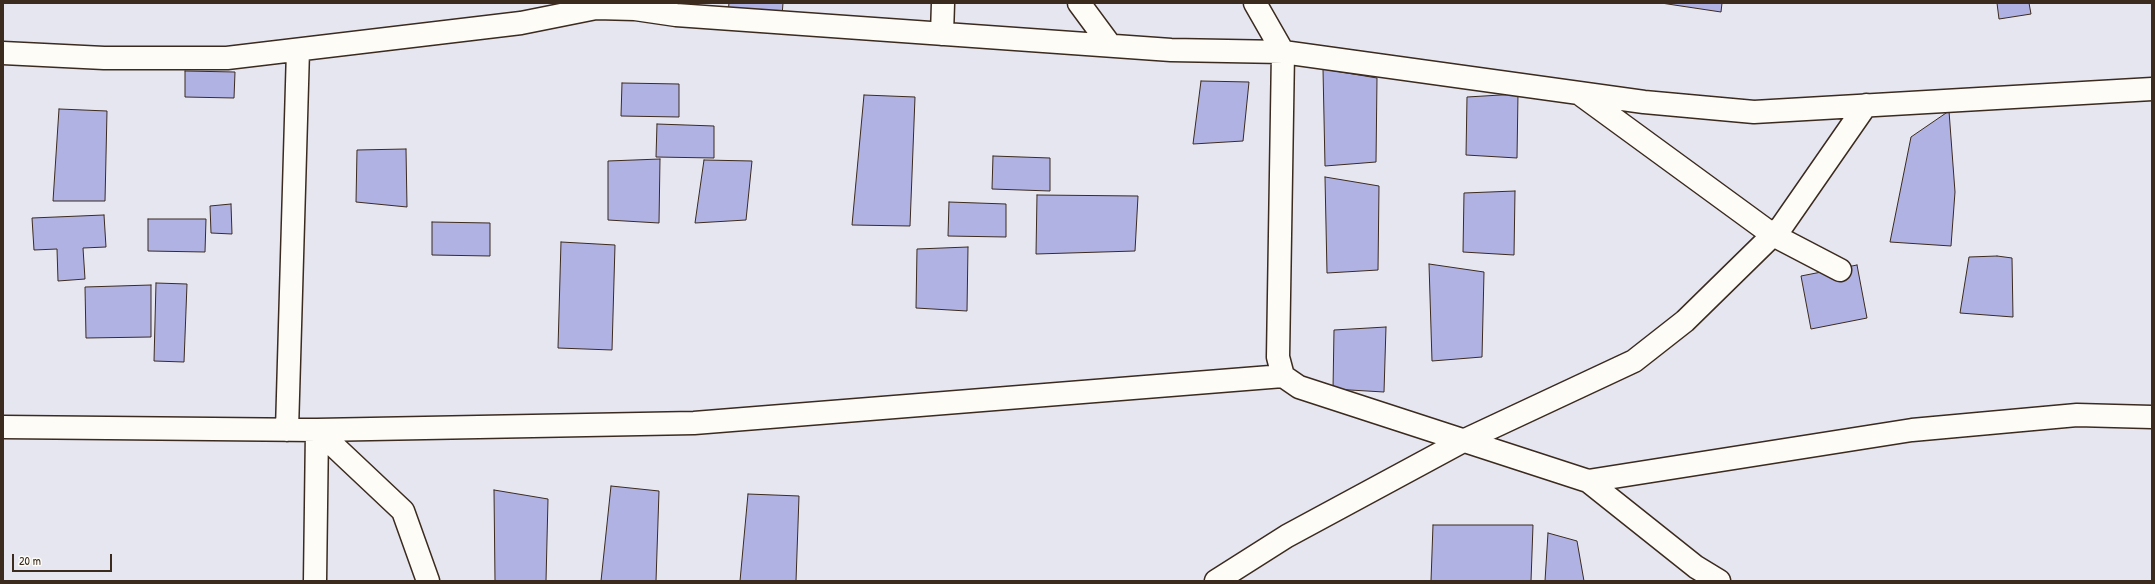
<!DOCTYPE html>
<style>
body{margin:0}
#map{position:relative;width:2155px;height:584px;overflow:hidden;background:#e6e6f1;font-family:"Patrick Hand",sans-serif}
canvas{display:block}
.frame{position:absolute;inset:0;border:4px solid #3b2a1e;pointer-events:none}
.scale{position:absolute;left:12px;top:554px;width:100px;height:18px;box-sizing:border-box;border:2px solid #3b2a1e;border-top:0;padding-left:5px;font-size:12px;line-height:14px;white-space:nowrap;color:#3b2a1e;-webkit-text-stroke:3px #fdfcf7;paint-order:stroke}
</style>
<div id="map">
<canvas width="2155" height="584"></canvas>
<div class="frame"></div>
<div class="scale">20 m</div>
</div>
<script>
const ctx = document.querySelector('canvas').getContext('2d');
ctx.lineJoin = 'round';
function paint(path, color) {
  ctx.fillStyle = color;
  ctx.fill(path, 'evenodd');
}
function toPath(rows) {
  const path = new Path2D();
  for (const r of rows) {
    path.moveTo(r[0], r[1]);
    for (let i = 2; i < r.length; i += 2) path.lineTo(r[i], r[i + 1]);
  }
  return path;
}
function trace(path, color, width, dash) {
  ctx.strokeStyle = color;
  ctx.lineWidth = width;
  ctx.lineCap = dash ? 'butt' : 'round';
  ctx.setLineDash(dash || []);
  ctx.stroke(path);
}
const building = toPath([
 [729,3,783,3,782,16,728,13,729,3],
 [1661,3,1722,3,1721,12,1661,3],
 [1997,3,2029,3,2031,14,1999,19,1997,3],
 [1323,69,1377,78,1376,162,1325,166,1323,69],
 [185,71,235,72,234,98,185,97,185,71],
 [1201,81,1249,82,1243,141,1193,144,1201,81],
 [622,83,679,84,679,117,621,116,622,83],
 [1518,94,1517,158,1466,155,1467,97,1518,94],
 [864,95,915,97,910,226,852,225,864,95],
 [59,109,107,111,105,201,53,201,59,109],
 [1949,111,1955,192,1951,246,1890,242,1911,137,1949,111],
 [657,124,714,126,714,158,656,157,657,124],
 [406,149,407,207,356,202,357,150,406,149],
 [993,156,1050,158,1050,191,992,189,993,156],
 [660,159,659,223,608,220,608,161,660,159],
 [704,160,752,161,746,220,695,223,704,160],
 [1325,177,1379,186,1378,270,1327,273,1325,177],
 [1515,191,1514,255,1463,252,1464,193,1515,191],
 [1037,195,1138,196,1135,251,1036,254,1037,195],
 [949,202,1006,204,1006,237,948,236,949,202],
 [231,204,232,234,211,233,210,206,231,204],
 [104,215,106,247,83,248,85,279,58,281,57,249,34,250,32,218,104,215],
 [148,219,206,219,205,252,148,251,148,219],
 [432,222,490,223,490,256,432,255,432,222],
 [561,242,615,245,612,350,558,348,561,242],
 [968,247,967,311,916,308,917,249,968,247],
 [1997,256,2012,258,2013,317,1960,313,1969,257,1997,256],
 [1429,264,1484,272,1482,357,1432,361,1429,264],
 [1857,265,1867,318,1811,329,1801,276,1857,265],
 [156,283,187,284,184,362,154,361,156,283],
 [151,285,151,337,86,338,85,287,151,285],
 [1386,327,1384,392,1333,389,1334,330,1386,327],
 [611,486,659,491,656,581,601,581,611,486],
 [494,490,548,499,546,581,495,581,494,490],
 [748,494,799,496,796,581,740,581,748,494],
 [1433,525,1533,525,1531,581,1431,581,1433,525],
 [1548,533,1577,541,1584,581,1545,581,1548,533]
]);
const street = toPath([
 [1079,3,1110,45],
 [1255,3,1283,52,1278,357,1283,376,1299,387,1588,481,1696,567,1719,581],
 [942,34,943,3],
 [3,53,104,58,227,58,521,23,596,8,635,9,676,15,1171,50,1283,52,1644,102,1754,112,2152,89],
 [1580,94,1773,235,1840,270],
 [3,427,317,430,694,423,1283,376],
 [287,430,298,50],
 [317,430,403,511,428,581],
 [1588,481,1912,430,2077,415,2152,417],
 [315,581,317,430],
 [1216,581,1287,536,1463,441,1634,361,1685,321,1782,226,1866,105]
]);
paint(building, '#b0b2e4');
trace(building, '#3b2a1e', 1);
trace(street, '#3b2a1e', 25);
trace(street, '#fdfcf7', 22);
</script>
